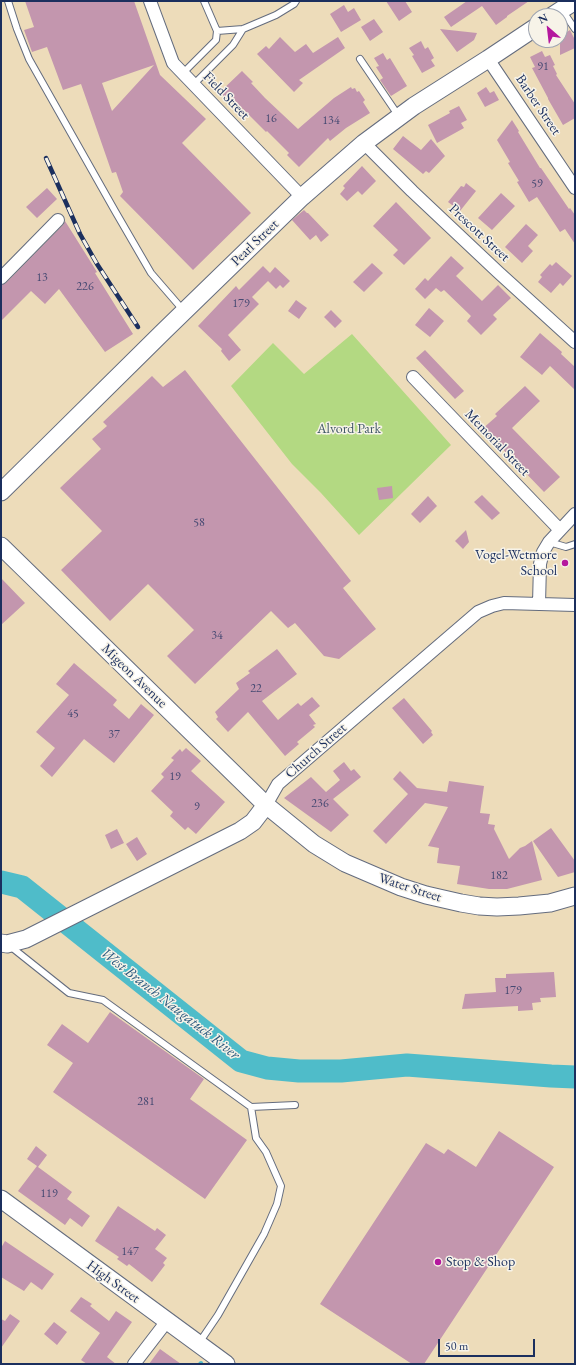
<!DOCTYPE html>
<style>
body{margin:0}
#map{position:relative;width:576px;height:1365px;overflow:hidden;background:#eddcba;font-family:"EB Garamond",serif}
canvas{display:block}
.frame{position:absolute;inset:0;border:2px solid #1b2f5e;pointer-events:none}
.north{position:absolute;left:528px;top:8px;width:40px;height:40px;box-sizing:border-box;background:#f7f3e8;border:1px solid #9fa5b1;border-radius:50%;rotate:332deg;font-size:11px;font-weight:700;line-height:16px;text-align:center;color:#1b2f5e}
.north::after{content:'';display:block;margin:auto;width:14px;height:18px;background:#b5179e;clip-path:polygon(50% 0,100% 100%,50% 72%,0 100%)}
.scale{position:absolute;left:438px;top:1339px;width:97px;height:18px;box-sizing:border-box;border:2px solid #1b2f5e;border-top:0;padding-left:5px;font-size:12px;line-height:14px;white-space:nowrap;color:#1b2f5e;-webkit-text-stroke:3px #f7f3e8;paint-order:stroke}
</style>
<div id="map">
<canvas width="576" height="1365"></canvas>
<div class="frame"></div>
<div class="north">N</div>
<div class="scale">50 m</div>
</div>
<script>
const ctx = document.querySelector('canvas').getContext('2d');
ctx.lineJoin = 'round';
function paint(path, color) {
  ctx.fillStyle = color;
  ctx.fill(path, 'evenodd');
}
function toPath(rows) {
  const path = new Path2D();
  for (const r of rows) {
    path.moveTo(r[0], r[1]);
    for (let i = 2; i < r.length; i += 2) path.lineTo(r[i], r[i + 1]);
  }
  return path;
}
function trace(path, color, width, dash) {
  ctx.strokeStyle = color;
  ctx.lineWidth = width;
  ctx.lineCap = dash ? 'butt' : 'round';
  ctx.setLineDash(dash || []);
  ctx.stroke(path);
}
function write(font, color, halo, rows, align = 'center') {
  ctx.font = font + ' "EB Garamond",serif';
  ctx.lineWidth = 3;
  ctx.setLineDash([]);
  ctx.textBaseline = 'middle';
  ctx.strokeStyle = halo;
  ctx.fillStyle = color;
  for (const [text, x, y, turn = 0] of rows) {
    ctx.save();
    ctx.translate(x, y);
    ctx.rotate((+turn || 0) * Math.PI / 180);
    ctx.textAlign = isNaN(turn) ? turn : align;
    if (halo) ctx.strokeText(text, 0, 0);
    ctx.fillText(text, 0, 0);
    ctx.restore();
  }
}
const green = toPath([
 [352,334,451,445,359,535,321,493,292,464,231,386,273,343,304,374]
]);
const stream = toPath([
 [200,1364,201,1363]
]);
const river = toPath([
 [1,882,22,887,241,1061,267,1068,299,1071,341,1071,407,1065,551,1076,575,1077]
]);
const building = toPath([
 [25,1,134,1,160,75,206,119,182,143,251,213,193,270,120,196,123,192,116,172,112,173,81,84,63,90,47,47,32,52,24,30,34,27],
 [154,65,112,111,102,83],
 [386,1,405,1,412,12,399,21],
 [467,1,529,1,507,16,507,17,496,25,482,6,451,27,444,17],
 [344,5,348,12,354,8,361,20,341,32,330,14],
 [374,19,383,32,370,41,361,27],
 [440,29,477,33,474,40,457,52],
 [570,30,575,40,575,48,560,55,560,36],
 [280,37,295,52,306,44,313,53,338,37,345,48,299,80,303,83,294,92,257,54,266,46,269,49],
 [421,41,425,49,428,47,434,58,431,60,435,66,422,73,412,56,414,55,409,48],
 [542,51,545,57,550,55,555,65,553,66,557,74,556,75,575,104,575,118,563,125,548,99,548,98,532,68,535,67,530,57],
 [383,53,387,60,390,58,407,86,391,96,380,80,383,78,376,67,379,66,374,58],
 [242,71,253,82,251,83,265,98,298,129,334,98,351,87,352,89,355,88,357,92,359,91,365,100,363,102,370,113,346,128,330,141,328,138,299,167,287,155,289,153,267,131,266,132,234,100,230,103,220,92],
 [486,87,490,93,494,91,499,100,485,107,477,93],
 [459,106,467,120,461,123,464,128,437,143,428,125,450,113,449,111],
 [512,120,519,131,518,132,540,168,541,168,569,209,570,208,575,215,575,244,565,229,560,232,537,197,529,202,517,182,519,181,508,163,510,162,497,140],
 [403,136,421,150,431,139,445,156,429,173,426,171,423,174,393,149],
 [362,166,376,181,362,195,358,191,347,201,340,194,345,188,343,186],
 [466,183,476,191,460,211,448,202,461,186,464,187],
 [47,188,57,199,37,218,26,207],
 [501,193,515,206,492,230,478,218],
 [396,202,431,238,404,265,393,255,398,250,373,226],
 [304,210,307,213,308,213,329,235,321,242,316,235,310,240,292,220],
 [65,221,97,272,95,273,133,334,105,352,59,289,45,304,31,291,1,321,1,285,6,283,63,225],
 [526,224,538,235,528,246,533,251,522,263,505,247],
 [451,256,464,268,456,276,482,301,498,285,511,298,493,315,497,319,481,335,467,321,471,316,444,290,441,292,436,288,425,299,415,289,425,278,428,281],
 [556,262,572,276,563,286,560,283,551,293,538,282,542,277,540,275,550,264,552,266],
 [372,263,383,273,364,292,353,282],
 [263,266,270,273,275,267,290,281,283,288,280,285,276,289,268,281,252,297,259,304,228,335,241,350,229,361,221,351,222,349,198,326,236,286,239,290],
 [296,300,307,308,299,319,288,311],
 [429,308,444,321,430,337,415,325],
 [331,310,342,321,335,328,324,317],
 [540,333,562,352,561,354,575,367,575,390,550,366,542,375,520,357],
 [425,350,464,391,455,399,416,358],
 [185,370,351,581,343,588,376,629,339,659,324,656,295,623,288,628,271,611,195,684,167,656,194,630,148,584,110,621,61,570,102,531,60,488,101,449,92,439,107,426,103,422,152,376,163,387],
 [525,386,540,401,512,428,560,477,544,492,493,439,492,441,481,430,497,416,495,414],
 [392,486,393,498,379,500,377,488],
 [482,495,500,513,492,520,474,502],
 [428,496,437,506,420,523,411,514],
 [466,530,469,542,463,549,455,541],
 [1,578,25,603,1,625],
 [277,649,297,674,262,701,278,720,298,703,301,706,312,697,320,706,309,715,316,724,313,725,315,727,297,742,299,744,285,756,248,712,228,732,216,719,218,717,215,712,239,689,236,683,250,673,248,671],
 [74,663,117,700,113,705,129,719,141,704,154,715,114,763,84,739,52,777,40,766,55,748,36,732,69,695,56,684],
 [404,698,432,731,431,732,433,735,423,744,392,708],
 [186,748,201,761,191,771,225,802,196,834,188,827,185,830,170,816,173,812,151,791,164,777,161,774,174,760,171,758,180,749,182,752],
 [344,762,351,771,354,769,361,777,333,799,349,815,331,832,284,798,311,777,326,792,340,780,333,771],
 [400,771,417,788,447,792,449,781,484,786,480,813,490,814,488,824,495,825,494,829,509,859,520,848,525,846,532,841,542,880,507,889,489,889,457,884,460,866,437,863,439,848,428,846,448,807,425,803,386,844,373,831,408,794,393,779],
 [551,828,575,861,575,872,558,877,533,841],
 [117,829,124,843,111,849,105,835],
 [137,837,147,854,137,861,126,844],
 [554,972,556,997,540,998,541,1002,532,1003,533,1010,518,1011,518,1006,462,1009,465,994,496,992,495,978,506,978,506,974],
 [110,1012,204,1079,190,1099,247,1140,205,1199,53,1092,73,1063,47,1045,62,1024,88,1043],
 [499,1131,554,1167,424,1364,412,1364,320,1304,426,1143,444,1154,448,1149,476,1167],
 [36,1146,47,1155,38,1167,72,1192,67,1199,90,1216,82,1227,70,1218,65,1225,18,1191,37,1166,27,1159],
 [118,1206,155,1231,157,1228,166,1235,155,1249,167,1258,163,1263,165,1265,152,1282,129,1264,127,1266,117,1259,119,1257,95,1241],
 [5,1241,54,1274,42,1290,31,1282,24,1291,1,1277,1,1248],
 [81,1297,92,1304,90,1306,109,1321,116,1311,132,1322,107,1357,116,1364,87,1364,81,1360,100,1333,70,1311],
 [10,1314,20,1321,1,1348,1,1319,5,1321],
 [54,1322,67,1332,57,1345,44,1334],
 [160,1349,181,1364,149,1364]
]);
const lane = toPath([
 [8,1,17,29,29,59,115,211,151,273,183,310],
 [562,10,575,29],
 [217,31,243,29,276,15,294,4,296,1],
 [360,59,398,115],
 [183,73,216,40,217,31,204,1],
 [194,84,233,45,243,29],
 [549,542,566,547,575,544],
 [10,946,69,993,103,1000,251,1107,295,1105],
 [199,1343,218,1315,264,1234,277,1204,281,1186,266,1152,256,1138,251,1107]
]);
const street = toPath([
 [150,1,173,63,302,197],
 [488,59,575,188],
 [364,143,412,191,498,272,575,342],
 [1,278,58,220],
 [413,377,560,530],
 [539,604,540,564,543,552,549,542,575,514],
 [266,805,278,784,478,612,492,606,504,603,575,605],
 [134,1364,167,1321]
]);
const secondary = toPath([
 [552,16,575,1],
 [1,492,164,331,302,197,364,143,414,106,488,59,536,27],
 [1,546,266,805,314,844,345,863,401,887,426,895,461,903,479,906,497,907,519,906,550,903,575,896],
 [1,943,7,944,26,939,240,831,253,822,266,805],
 [1,1199,226,1364]
]);
const rail = toPath([
 [46,158,80,234,97,264,138,327]
]);
const markers = [
 [565,563,4,"#b5179e"],
 [438,1262,4,"#b5179e"]
];
const numberNames = [
 ["91",543,67],
 ["16",271,119],
 ["134",331,121],
 ["59",537,184],
 ["13",42,278],
 ["226",85,287],
 ["179",241,304],
 ["58",199,523],
 ["34",217,636],
 ["22",256,689],
 ["45",73,714],
 ["37",114,735],
 ["19",175,777],
 ["236",320,804],
 ["9",197,807],
 ["182",499,876],
 ["179",513,991],
 ["281",146,1102],
 ["119",49,1194],
 ["147",130,1252]
];
const streetNames = [
 ["Field Street",226,96,46],
 ["Barber Street",538,105,56],
 ["Prescott Street",479,233,43],
 ["Pearl Street",255,243,-44],
 ["Memorial Street",497,443,46],
 ["Migeon Avenue",134,676,44],
 ["Church Street",316,751,-41],
 ["Water Street",410,888,18],
 ["High Street",113,1282,36]
];
const parkNames = [
 ["Alvord Park",349,429]
];
const poiNames = [
 ["Vogel-Wetmore",557,555],
 ["School",557,571],
 ["Stop & Shop",446,1262,"left"]
];
const waterNames = [
 ["West Branch Naugatuck River",170,1004,38]
];
paint(green, '#b3d982');
trace(stream, '#4fbcc9', 4);
trace(river, '#4fbcc9', 23);
paint(building, '#c396ae');
trace(lane, '#646c7e', 8);
trace(street, '#646c7e', 14);
trace(secondary, '#646c7e', 19);
trace(lane, '#fff', 6);
trace(street, '#fff', 12);
trace(secondary, '#fff', 17);
trace(rail, '#1b2f5e', 4.5);
trace(rail, '#f7f3e8', 3, [9]);
for (const [x, y, r, color] of markers) {
  const dot = new Path2D();
  dot.arc(x, y, r, 0, 2 * Math.PI);
  ctx.fillStyle = color;
  ctx.fill(dot);
  trace(dot, '#f7f3e8', 1.5);
}
write('12px', '#454972', null, numberNames);
write('14px', '#1b2f5e', '#f7f3e8', streetNames);
write('14px', '#415a67', '#f7f3e8', parkNames);
write('14px', '#1b2f5e', '#f7f3e8', poiNames, 'right');
write('italic 15px', '#2b597e', '#f7f3e8', waterNames);
</script>
